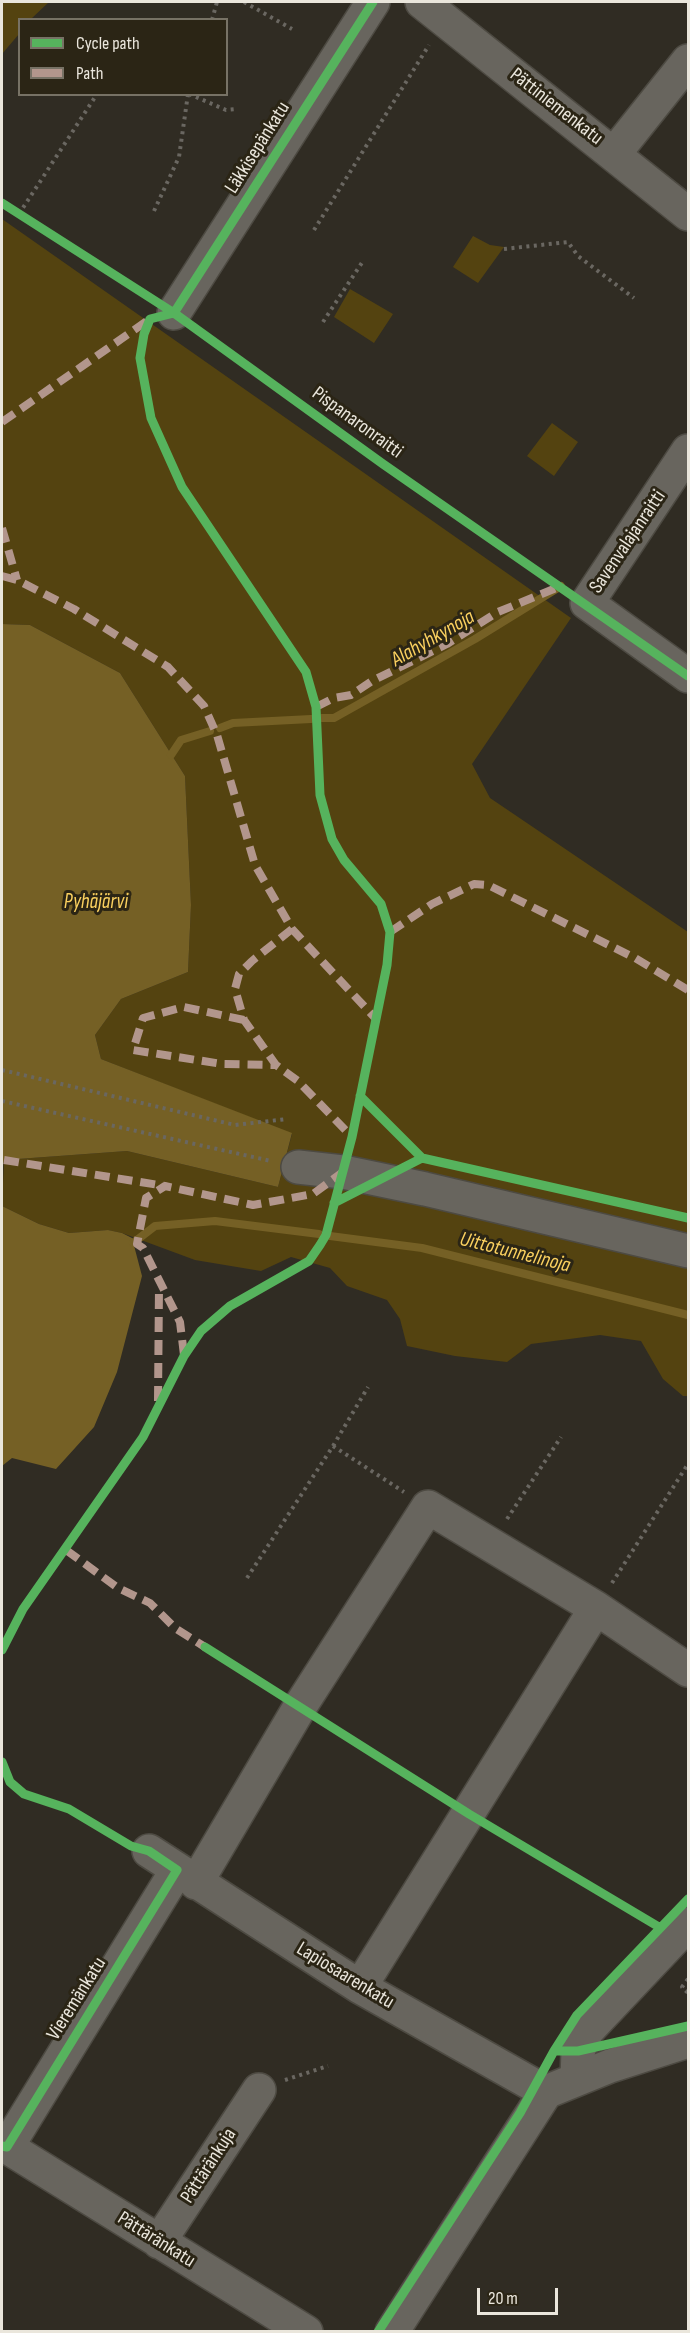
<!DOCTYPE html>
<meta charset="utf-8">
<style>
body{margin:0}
#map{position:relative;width:690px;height:2333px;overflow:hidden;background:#302c23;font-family:"Sofia Sans Condensed",sans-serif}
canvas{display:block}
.frame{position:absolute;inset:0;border:3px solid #eae6dc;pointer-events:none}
.legend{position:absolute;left:18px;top:18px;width:210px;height:78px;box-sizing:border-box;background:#2b2515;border:2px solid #777265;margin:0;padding:8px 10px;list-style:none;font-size:18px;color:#eae6dc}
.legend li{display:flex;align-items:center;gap:12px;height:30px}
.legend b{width:30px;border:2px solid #777265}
.scale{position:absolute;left:477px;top:2288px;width:81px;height:27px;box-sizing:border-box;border:3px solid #eae6dc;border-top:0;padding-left:8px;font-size:18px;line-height:21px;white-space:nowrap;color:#eae6dc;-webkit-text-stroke:4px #2b2515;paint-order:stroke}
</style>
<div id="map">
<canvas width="690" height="2333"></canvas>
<div class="frame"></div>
<ul class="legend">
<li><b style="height:8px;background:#56b35d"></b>Cycle path</li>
<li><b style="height:8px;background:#b2968c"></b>Path</li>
</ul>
<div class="scale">20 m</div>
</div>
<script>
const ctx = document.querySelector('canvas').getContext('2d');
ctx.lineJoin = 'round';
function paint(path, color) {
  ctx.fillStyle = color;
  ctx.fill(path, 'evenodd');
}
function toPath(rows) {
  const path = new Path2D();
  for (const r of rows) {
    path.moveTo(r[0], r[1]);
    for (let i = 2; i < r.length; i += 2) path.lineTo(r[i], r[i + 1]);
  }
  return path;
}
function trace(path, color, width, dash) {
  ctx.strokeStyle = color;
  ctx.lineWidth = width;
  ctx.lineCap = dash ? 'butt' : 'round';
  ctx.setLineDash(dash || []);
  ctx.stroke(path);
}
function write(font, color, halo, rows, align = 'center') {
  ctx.font = font + ' "Sofia Sans Condensed",sans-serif';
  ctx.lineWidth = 6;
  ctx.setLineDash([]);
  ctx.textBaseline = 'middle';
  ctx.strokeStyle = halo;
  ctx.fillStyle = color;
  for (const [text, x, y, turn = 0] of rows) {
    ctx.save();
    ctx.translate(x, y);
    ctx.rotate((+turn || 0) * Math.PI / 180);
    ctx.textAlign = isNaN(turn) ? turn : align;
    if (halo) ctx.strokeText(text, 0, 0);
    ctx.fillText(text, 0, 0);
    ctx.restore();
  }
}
const green = toPath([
 [2,2,49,2,31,19,20,20,19,34,2,54],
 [2,219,571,618,472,764,490,798,688,932,688,1396,683,1396,663,1379,641,1341,600,1335,531,1344,507,1362,455,1356,407,1346,400,1319,387,1300,347,1286,330,1268,291,1257,261,1271,195,1260,122,1233,108,1230,69,1233,39,1224,2,1206,4,1160,127,1151,278,1187,292,1134,101,1059,95,1035,121,999,188,972,191,905,185,776,120,673,30,625,2,624],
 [473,236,490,245,504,247,478,283,453,267],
 [350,289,393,314,374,343,334,317],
 [552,423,578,442,554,476,527,456]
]);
const water = toPath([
 [2,624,30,625,120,673,185,776,191,905,188,972,121,999,95,1035,101,1059,292,1133,278,1187,127,1151,4,1160,2,1172],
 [2,1206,39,1224,69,1233,108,1230,122,1233,132,1238,142,1276,117,1372,94,1427,56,1469,12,1458,2,1466]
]);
const stream = toPath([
 [322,718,334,718,475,639,561,586],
 [220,728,233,723,311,719],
 [171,755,181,740,210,731],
 [330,1236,422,1248,688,1315],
 [133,1243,155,1226,215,1221,319,1234]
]);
const path = toPath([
 [244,2,292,29],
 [212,20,217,2],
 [189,94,226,110,237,109],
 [154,211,179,157,188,94],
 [19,214,97,94],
 [314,230,429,45],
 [504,249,568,242,578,256,634,298],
 [323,322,363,261],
 [2,1070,235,1125,287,1119],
 [2,1101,271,1161],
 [333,1446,368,1387],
 [507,1519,561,1437],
 [247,1578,333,1446,404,1492],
 [612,1583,688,1464],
 [688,1979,682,1987,688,1993],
 [285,2080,328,2066]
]);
const minor = toPath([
 [422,2,688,214],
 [614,154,688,61],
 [174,313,373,2],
 [688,451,587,603,688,676],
 [298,1167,343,1172,425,1189,688,1251],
 [149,1851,360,1987,546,2092],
 [177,1870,7,2147,306,2332],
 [196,1883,301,1705,428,1507,596,1608,688,1670],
 [360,1987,596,1608],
 [577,2078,578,2051,587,2031,688,1924],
 [159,2242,259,2090],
 [392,2332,546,2092,610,2066,688,2041]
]);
const quiet = toPath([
 [2,422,147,321],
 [2,528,17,580],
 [2,576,17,580,74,609,168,667,204,706,217,735,255,865,292,929,377,1020],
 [316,707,334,698,351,695,372,681,447,644,498,612,561,586],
 [292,929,252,961,239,974,235,989,244,1020,276,1065,298,1081,352,1137],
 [390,932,432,904,474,884,488,885,635,958,688,990],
 [244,1020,184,1007,143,1018,133,1050,222,1064,276,1065],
 [4,1160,165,1186],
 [184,1355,180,1322,143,1248,137,1244,146,1198,165,1186,253,1205,313,1194,343,1172],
 [158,1401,159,1287],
 [66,1550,118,1588,150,1603,175,1628,205,1647]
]);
const cycleway = toPath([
 [2,203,174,313,383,464,688,676],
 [360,1096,422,1158],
 [334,1203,422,1158,688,1218],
 [205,1647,469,1814,659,1927],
 [2,1650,23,1609,143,1437,184,1356,201,1331,230,1306,309,1261,320,1245,326,1235,352,1137,387,965,390,932,381,904,344,860,332,839,320,795,316,707,306,672,182,487,151,418,140,358,144,334,150,319,174,313,373,2],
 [2,1762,10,1782,24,1794,69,1809,131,1846,149,1851,177,1870,7,2147,2,2146],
 [554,2051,578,2051,688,2026],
 [378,2332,520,2113,554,2051,577,2015,688,1899]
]);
const streetNames = [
 ["Pättiniemenkatu",556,107,38],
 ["Läkkisepänkatu",258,148,-58],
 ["Pispanaronraitti",357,423,36],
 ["Savenvalajanraitti",628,542,-56],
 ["Lapiosaarenkatu",345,1976,31],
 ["Vieremänkatu",77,1999,-58],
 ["Pättäränkuja",209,2166,-57],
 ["Pättäränkatu",156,2240,32]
];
const waterNames = [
 ["Alahyhkynoja",433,639,-30],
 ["Pyhäjärvi",96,903],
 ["Uittotunnelinoja",515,1253,14]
];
paint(green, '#544310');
paint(water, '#756025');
trace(stream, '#756025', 8);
trace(minor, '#4d4a42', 36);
trace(path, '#6a6761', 4, [3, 4.5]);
trace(minor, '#68655e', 33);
trace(quiet, '#b2968c', 8, [15, 8]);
trace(cycleway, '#56b35d', 9);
write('20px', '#eae6dc', '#2b2515', streetNames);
write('italic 21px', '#fad05f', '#2b2515', waterNames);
</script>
